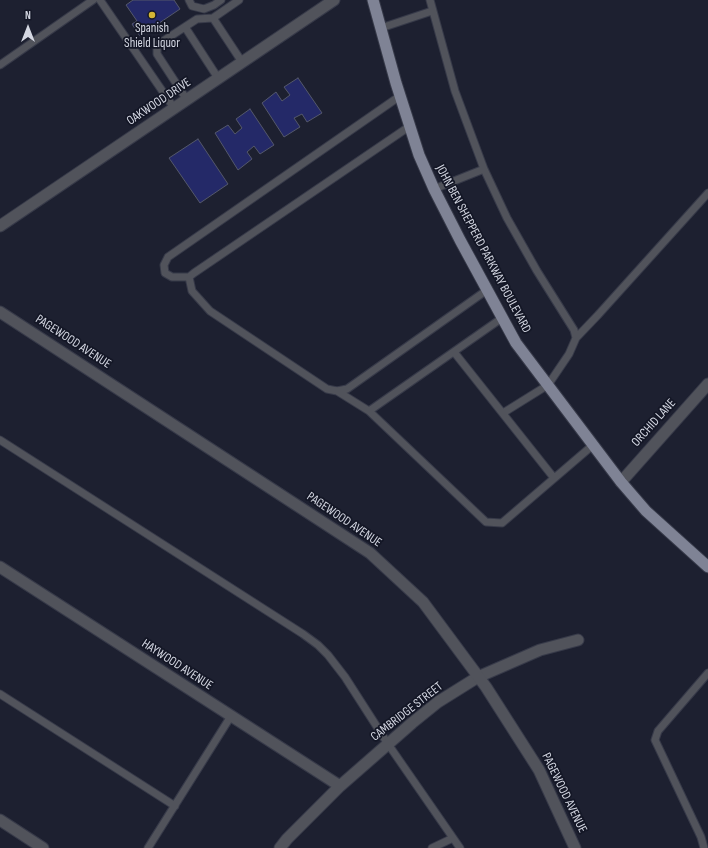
<!DOCTYPE html>
<style>
body{margin:0}
#map{position:relative;width:708px;height:848px;overflow:hidden;background:#1d2030;font-family:"Sofia Sans Condensed",sans-serif}
canvas{display:block}
.north{position:absolute;left:8px;top:8px;width:40px;height:40px;-webkit-text-stroke:3px #141726;paint-order:stroke;rotate:0deg;font-size:11px;font-weight:700;line-height:16px;text-align:center;color:#d4d7e2}
.north::after{content:'';display:block;margin:auto;width:14px;height:18px;background:#d4d7e2;clip-path:polygon(50% 0,100% 100%,50% 72%,0 100%)}
</style>
<div id="map">
<canvas width="708" height="848"></canvas>
<div class="north">N</div>
</div>
<script>
const ctx = document.querySelector('canvas').getContext('2d');
ctx.lineJoin = 'round';
function paint(path, color) {
  ctx.fillStyle = color;
  ctx.fill(path, 'evenodd');
}
function toPath(rows) {
  const path = new Path2D();
  for (const r of rows) {
    path.moveTo(r[0], r[1]);
    for (let i = 2; i < r.length; i += 2) path.lineTo(r[i], r[i + 1]);
  }
  return path;
}
function trace(path, color, width, dash) {
  ctx.strokeStyle = color;
  ctx.lineWidth = width;
  ctx.lineCap = dash ? 'butt' : 'round';
  ctx.setLineDash(dash || []);
  ctx.stroke(path);
}
function write(font, color, halo, rows, align = 'center') {
  ctx.font = font + ' "Sofia Sans Condensed",sans-serif';
  ctx.lineWidth = 3.5;
  ctx.setLineDash([]);
  ctx.textBaseline = 'middle';
  ctx.strokeStyle = halo;
  ctx.fillStyle = color;
  for (const [text, x, y, turn = 0] of rows) {
    ctx.save();
    ctx.translate(x, y);
    ctx.rotate((+turn || 0) * Math.PI / 180);
    ctx.textAlign = isNaN(turn) ? turn : align;
    if (halo) ctx.strokeText(text, 0, 0);
    ctx.fillText(text, 0, 0);
    ctx.restore();
  }
}
const building = toPath([
 [133,0,174,0,180,9,140,36,132,24,137,21,126,5,133,0],
 [298,78,322,113,307,122,302,114,294,118,300,127,284,137,262,103,276,92,282,101,290,95,284,87,298,78],
 [250,109,274,145,260,154,254,146,247,152,252,159,238,170,215,133,228,125,235,134,242,128,236,119,250,109],
 [198,139,228,184,200,203,169,158,198,139]
]);
const service = toPath([
 [100,0,174,108],
 [189,0,192,6,204,9,214,5,221,0],
 [239,0,213,18,242,62],
 [430,0,455,91,484,169,507,218,537,271,574,330,576,338,569,354,548,385,503,413],
 [185,27,218,78],
 [381,28,432,11],
 [0,65,93,0],
 [187,100,157,54,157,45,197,19,213,18],
 [410,126,194,273,189,277,192,291,210,311,327,389,337,391,347,389,487,290],
 [434,189,484,169],
 [189,277,172,277,165,273,164,265,168,257,400,96],
 [502,318,369,411,486,522,502,523,593,445],
 [576,338,598,315,708,193],
 [454,352,554,478],
 [337,391,369,411],
 [0,440,303,634,318,645,328,655,345,677,388,744,460,848],
 [0,694,175,806],
 [148,848,231,716],
 [432,848,453,838],
 [704,848,701,837,655,740,658,731,708,673]
]);
const minor = toPath([
 [621,482,708,384],
 [0,567,340,786],
 [0,820,43,848],
 [280,848,287,839,340,786,412,723,438,702,478,677,540,650,578,640]
]);
const tertiary = toPath([
 [0,226,334,0],
 [0,312,370,553,423,602,486,687,539,770,575,848]
]);
const primary = toPath([
 [373,0,396,83,419,155,434,189,460,240,516,343,621,482,646,511,708,567]
]);
const markers = [
 [152,15,4,"#d4b635"]
];
const poiNames = [
 ["Spanish",152,29],
 ["Shield Liquor",152,44]
];
const streetNames = [
 ["OAKWOOD DRIVE",159,102,-34],
 ["JOHN BEN SHEPPERD PARKWAY BOULEVARD",483,249,62],
 ["PAGEWOOD AVENUE",73,342,33],
 ["ORCHID LANE",654,423,-48],
 ["PAGEWOOD AVENUE",344,520,34],
 ["HAYWOOD AVENUE",177,665,33],
 ["CAMBRIDGE STREET",407,712,-38],
 ["PAGEWOOD AVENUE",564,793,64]
];
paint(building, '#242968');
trace(building, '#54586b', 1);
trace(service, '#373a49', 9);
trace(minor, '#373a49', 13);
trace(tertiary, '#373a49', 13);
trace(primary, '#373a49', 13);
trace(service, '#51535b', 7);
trace(minor, '#51535b', 11);
trace(tertiary, '#51535b', 11);
trace(primary, '#7f8395', 11);
for (const [x, y, r, color] of markers) {
  const dot = new Path2D();
  dot.arc(x, y, r, 0, 2 * Math.PI);
  ctx.fillStyle = color;
  ctx.fill(dot);
  trace(dot, '#141726', 1.5);
}
write('13px', '#d4d7e2', '#141726', poiNames);
write('13px', '#d4d7e2', '#141726', streetNames);
</script>
